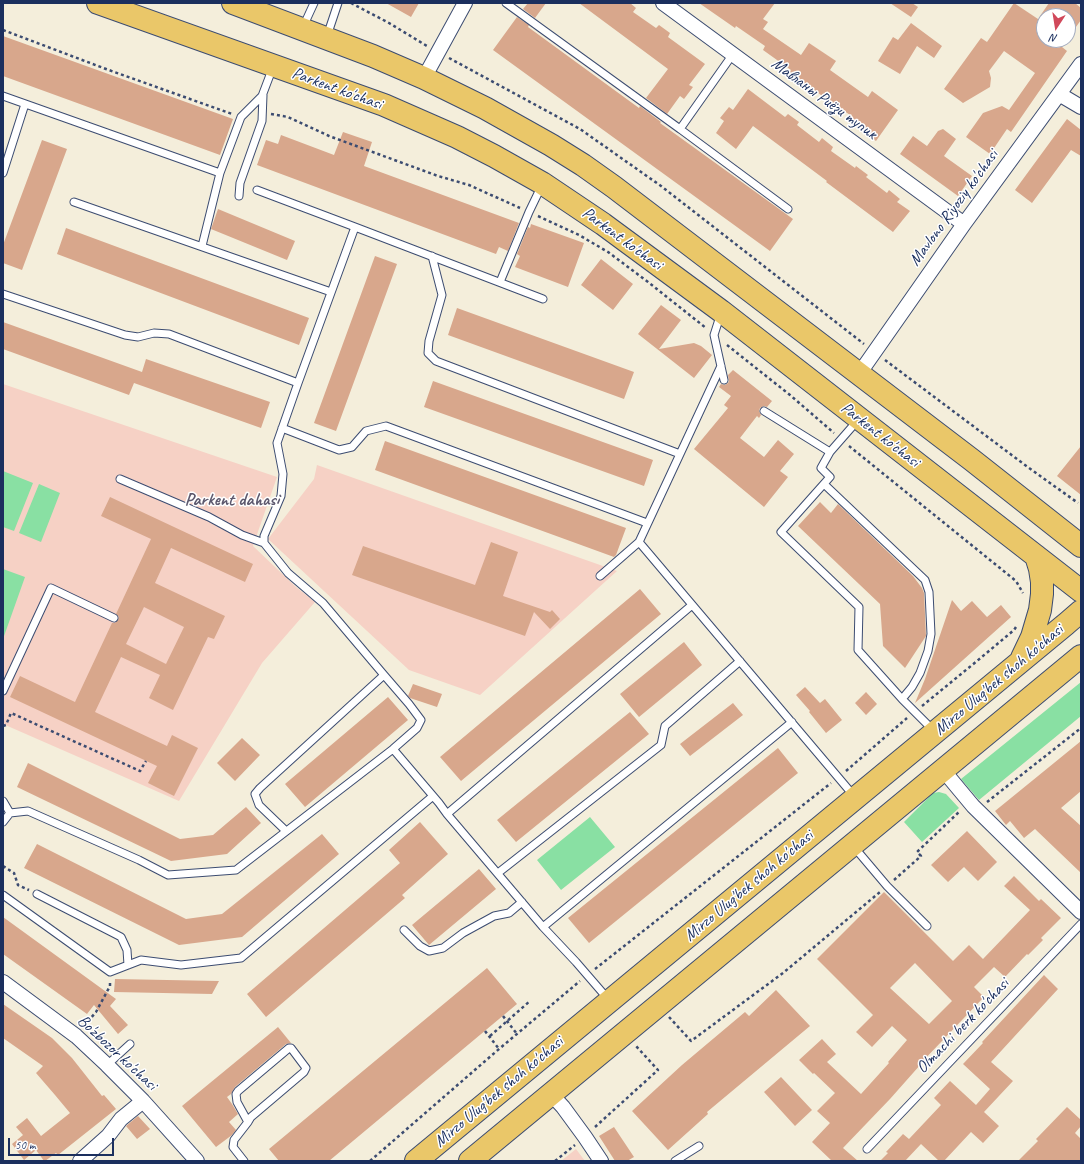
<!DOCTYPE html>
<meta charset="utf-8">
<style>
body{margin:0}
#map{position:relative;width:1084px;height:1164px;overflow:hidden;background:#f4eedb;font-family:Caveat,sans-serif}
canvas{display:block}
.frame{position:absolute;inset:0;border:4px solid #1b2f5e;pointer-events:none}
.north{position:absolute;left:1036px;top:8px;width:40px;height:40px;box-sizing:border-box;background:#fff;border:1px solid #a4acbf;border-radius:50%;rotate:192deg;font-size:11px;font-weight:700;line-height:16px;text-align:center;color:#1b2f5e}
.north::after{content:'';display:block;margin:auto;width:14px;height:18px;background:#d1495b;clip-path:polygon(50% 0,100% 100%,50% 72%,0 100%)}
.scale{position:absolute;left:8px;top:1138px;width:106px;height:18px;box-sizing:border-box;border:2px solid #1b2f5e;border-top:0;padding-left:5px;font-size:12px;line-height:14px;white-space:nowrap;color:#1b2f5e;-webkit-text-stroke:3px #fff;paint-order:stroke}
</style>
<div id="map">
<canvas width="1084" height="1164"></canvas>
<div class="frame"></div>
<div class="north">N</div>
<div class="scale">50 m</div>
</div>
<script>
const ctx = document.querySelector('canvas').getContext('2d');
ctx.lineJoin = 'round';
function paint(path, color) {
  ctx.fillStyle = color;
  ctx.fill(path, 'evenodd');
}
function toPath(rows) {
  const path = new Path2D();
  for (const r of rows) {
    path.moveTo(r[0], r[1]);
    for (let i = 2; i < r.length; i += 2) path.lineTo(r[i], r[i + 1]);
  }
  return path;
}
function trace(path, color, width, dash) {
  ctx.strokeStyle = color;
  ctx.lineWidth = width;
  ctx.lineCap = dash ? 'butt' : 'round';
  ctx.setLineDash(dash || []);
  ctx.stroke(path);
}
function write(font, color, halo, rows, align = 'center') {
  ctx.font = font + ' Caveat,sans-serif';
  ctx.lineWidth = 3;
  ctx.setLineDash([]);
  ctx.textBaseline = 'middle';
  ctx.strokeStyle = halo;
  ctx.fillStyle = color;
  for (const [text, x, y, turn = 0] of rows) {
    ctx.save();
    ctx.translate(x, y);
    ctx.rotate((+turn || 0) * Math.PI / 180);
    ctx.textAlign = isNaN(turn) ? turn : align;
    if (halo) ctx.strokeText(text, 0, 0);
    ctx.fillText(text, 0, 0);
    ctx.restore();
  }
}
const built = toPath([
 [3,384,277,477,253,546,296,587,315,602,262,663,179,801,3,724],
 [317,465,617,571,480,695,409,670,268,539,314,479],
 [576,1149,585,1161,561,1161]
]);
const green = toPath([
 [3,471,33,483,14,531,3,527],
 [39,484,60,493,41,542,19,533],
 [3,569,25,577,3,639],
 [1081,682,1081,716,979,800,961,779],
 [939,792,946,794,959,808,922,842,904,822,933,793],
 [590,817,615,847,561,890,537,860]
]);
const building = toPath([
 [386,3,419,3,411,17],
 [528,3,546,3,535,18,523,9],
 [579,3,630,3,636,8,633,12,656,28,659,25,670,33,668,37,705,64,689,85,693,87,684,99,680,96,667,114,646,98,668,69],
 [699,3,775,3,763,19,768,22,763,29,801,55,809,43,836,61,830,70,868,97,872,91,898,110,876,141,849,122,853,117,789,73,791,70,763,50,765,46,736,26,735,28],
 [890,3,912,3,918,7,911,17],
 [1014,3,1044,23,1044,40,1067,40,1062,47,1067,51,1011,132,1007,129,990,154,966,137,983,113,1002,106,1009,110,1035,73,1004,51,989,71,991,78,990,87,963,103,944,89,981,38,987,42],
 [1049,3,1075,3,1081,8,1081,20,1068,38,1068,16,1040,16],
 [517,17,529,25,528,27,639,108,640,106,661,122,660,123,793,219,770,251,493,50],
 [911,23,942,46,934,58,917,46,900,74,878,61,893,37,898,40],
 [3,36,233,119,220,155,3,76],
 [748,89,785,117,788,114,799,122,797,125,819,142,822,138,833,147,831,151,855,168,856,166,868,175,866,177,887,193,889,190,900,199,897,202,910,211,893,232,826,182,827,181,753,126,736,149,716,133,724,121,720,118,729,107,733,110],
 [1067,119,1081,130,1081,156,1071,150,1032,203,1015,190],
 [943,129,956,139,944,156,972,176,958,196,900,154,913,136,927,146,938,131],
 [343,132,372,142,364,166,519,223,508,251,499,247,496,254,257,165,266,140,278,144,281,135,334,155],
 [42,140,67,149,22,270,3,263,3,245],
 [218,209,295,241,287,260,211,229],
 [531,224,584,243,568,287,515,267,520,256,517,254,528,227,530,228],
 [66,228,309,318,299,345,57,254],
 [375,256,397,264,336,431,314,423],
 [601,259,633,284,613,310,581,285],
 [661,305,681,320,659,349,694,343,701,346,712,355,694,378,638,334],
 [457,308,634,372,624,399,448,335],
 [3,322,142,372,146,359,270,402,261,428,134,383,129,395,3,349],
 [733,370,772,401,767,407,764,406,760,408,759,411,761,415,759,418,757,416,740,438,764,457,778,440,794,454,780,471,788,477,764,507,694,449,728,408,724,405,731,396,719,387,721,384,725,385,728,383,729,381,728,375],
 [433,381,653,460,644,486,424,407],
 [385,441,626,528,616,555,614,557,375,470],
 [1081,446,1081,495,1057,476],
 [110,497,253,564,245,582,171,548,155,583,225,616,214,639,208,637,173,710,149,698,160,675,121,657,95,712,167,746,172,735,198,748,174,796,148,783,157,766,10,697,20,676,75,702,112,623,115,623,118,620,119,617,116,614,151,539,101,516],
 [144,607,184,627,166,664,126,644],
 [820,502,831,513,838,504,913,576,922,588,924,593,926,636,905,668,883,646,880,604,798,526],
 [491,542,518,552,503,596,550,612,552,610,560,619,550,629,534,612,525,636,352,575,363,546,475,585],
 [640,589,661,614,461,781,440,757],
 [952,600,961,611,972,601,987,617,1001,605,1011,617,915,703,925,679],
 [684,642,702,665,639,717,620,694],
 [413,684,442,694,437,707,410,698,408,696],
 [805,687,820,703,825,699,842,720,826,733,809,712,810,711,796,695],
 [866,692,877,704,866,715,855,703],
 [388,697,408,720,305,807,285,784],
 [733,703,743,715,690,756,680,744],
 [630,712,649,734,516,842,497,820],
 [242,738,260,755,235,781,217,763],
 [1081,741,1081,791,1061,808,1081,826,1081,873,1035,829,1024,838,1010,821,1006,825,995,811],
 [778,748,798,773,589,943,568,918],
 [28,763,180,839,213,835,246,807,261,823,227,854,171,861,17,787],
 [420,822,448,854,402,895,405,898,266,1017,247,994,400,863,389,850],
 [967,831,997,862,978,881,964,867,948,882,931,865],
 [322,834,339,854,242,937,179,945,24,868,37,844,186,919,222,914],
 [479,869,496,889,429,945,412,925],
 [1014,876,1039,901,1041,899,1061,918,1041,938,1043,940,1028,955,1027,954,1005,977,994,967,974,987,984,997,921,1063,921,1064,890,1099,843,1148,858,1161,832,1161,812,1142,830,1123,817,1111,835,1093,814,1073,813,1074,799,1060,822,1039,836,1054,827,1062,861,1094,889,1063,888,1062,907,1040,892,1026,872,1047,856,1032,873,1015,817,959,884,892,953,961,969,945,983,959,1030,910,1004,886],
 [915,963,952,1001,929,1024,890,988],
 [3,917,116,999,110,1006,128,1025,118,1034,94,1005,87,1014,3,954],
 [487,968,517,1004,329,1161,279,1161,269,1149],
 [1044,975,1058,989,991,1062,1013,1081,984,1112,999,1126,983,1143,971,1132,944,1161,939,1161,921,1144,905,1161,880,1161,888,1153,886,1152,903,1134,909,1139,941,1105,934,1098,950,1081,976,1105,990,1089,963,1064,983,1043,982,1042],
 [115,979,219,981,212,994,114,992],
 [776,990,810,1026,707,1112,708,1114,668,1150,632,1111,682,1065,745,1012,749,1016],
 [3,1004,52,1038,72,1058,102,1096,104,1095,116,1109,58,1155,56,1153,45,1161,44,1161,36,1150,24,1160,12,1144,23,1135,16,1127,27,1118,41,1136,70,1113,55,1095,36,1073,43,1066,3,1038],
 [278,1027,291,1043,286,1044,235,1087,231,1094,227,1097,232,1104,238,1114,229,1122,236,1130,232,1135,216,1147,182,1106],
 [781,1077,812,1110,795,1126,764,1092],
 [1067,1107,1081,1120,1081,1126,1075,1133,1081,1139,1081,1161,1018,1161,1038,1141,1036,1139],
 [138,1116,150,1129,137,1139,126,1126],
 [614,1127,634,1157,627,1161,615,1161,599,1136]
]);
const path = toPath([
 [351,3,389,23,427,46],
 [3,30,106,69,232,114],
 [449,58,580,129,661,186,864,344],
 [271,114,288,117,329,136,438,176,469,185,520,208],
 [538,216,579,235,608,252,648,282,706,328],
 [727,345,790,395,834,433],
 [885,360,1025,465,1078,503],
 [849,446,1016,581,1023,593],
 [922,706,977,661,1014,630,1016,627],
 [3,726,6,725,11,713,140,771,146,761],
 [846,771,907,718],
 [987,802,1081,728],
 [3,866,14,873,18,885,29,890],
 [894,880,921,856,917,852,960,811],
 [595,969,831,783],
 [503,1016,517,1034],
 [669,1017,691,1041,783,973,880,892],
 [84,1026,96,1012,110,986,110,981],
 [485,1031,499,1049],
 [490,1036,530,1001],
 [595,1127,658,1070,636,1046],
 [370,1161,499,1049,580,981],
 [555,1161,575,1145]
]);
const lane = toPath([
 [506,3,680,129],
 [303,27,314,3],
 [327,36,338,3],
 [733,54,680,129,788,209],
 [3,96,220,173],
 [3,173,25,104],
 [239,196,240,183,262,121,263,95],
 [74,202,331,292],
 [355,227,543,299],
 [202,246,220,173,241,117,262,96,273,67],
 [432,256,442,295,429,341,428,353,436,361,680,454],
 [500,282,529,212,542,185],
 [3,294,125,335,138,337,154,333,169,334,298,383],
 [721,313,714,335,724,380],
 [721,366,639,542,854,796],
 [764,411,830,452,858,420],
 [282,428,339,450,352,447,366,431,386,426,647,523],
 [830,452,821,468,830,477,781,532,859,607,858,650,902,699,933,730],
 [120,479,209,517,242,535,264,543],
 [824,484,925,580,929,592,931,634,928,651,920,673,912,687,902,699],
 [600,576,639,542],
 [3,691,51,588,114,618],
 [393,749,439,803,447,814,543,927,576,962,608,999],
 [3,801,10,813,3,822],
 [10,813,28,811,139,860,168,875,236,870,393,749,417,728,421,720,409,704,384,675,323,603,288,573,264,543,264,536,281,496,283,474,277,443,298,383,355,227,257,190],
 [447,814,692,605],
 [286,831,259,805,255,794,260,788,384,675],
 [854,847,887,886,927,926],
 [498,873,661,745,665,726,740,661],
 [37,894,121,937,127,950,128,965],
 [3,895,110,972,141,960,181,965,241,958,433,796],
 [543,927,792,722],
 [404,930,420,946,429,951,443,948,463,933,494,916,509,913,522,902],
 [107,1065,130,1044],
 [867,1149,1081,924],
 [244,1161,233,1147,234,1140,248,1122,251,1117,304,1072,306,1068,291,1048,289,1048,238,1091,236,1094,237,1102,248,1122],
 [675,1161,699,1146]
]);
const street = toPath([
 [663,3,964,224],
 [424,78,465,3],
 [1059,94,1081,107],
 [859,374,964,224,1081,64],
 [943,770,973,806,1081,912],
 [3,982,76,1036,107,1065,143,1101,197,1161],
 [551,1094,563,1107,585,1137,601,1161],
 [80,1161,108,1136,121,1119,143,1101]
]);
const primary = toPath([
 [98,3,384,105,457,137,494,156,542,183,603,224,721,311,1081,591],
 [233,3,373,56,424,78,485,108,551,145,583,165,614,187,972,460,1081,546],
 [1022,658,1032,637,1040,610,1042,594,1042,582,1040,569,1036,556],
 [416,1161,1066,624,1081,611],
 [470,1161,1081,656]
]);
const streetNames = [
 ["Parkent ko'chasi",337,89,20],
 ["Мавланы Риёзи тупик",824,99,36],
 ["Mavlono Riyoziy ko'chasi",954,208,-54],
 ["Parkent ko'chasi",622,239,36],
 ["Parkent ko'chasi",880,435,38],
 ["Mirzo Ulug'bek shoh ko'chasi",999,680,-40],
 ["Mirzo Ulug'bek shoh ko'chasi",749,886,-40],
 ["Olmachi berk ko'chasi",963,1026,-46],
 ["Bo'zbozor ko'chasi",117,1053,43],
 ["Mirzo Ulug'bek shoh ko'chasi",499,1092,-40]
];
const neighbourhoodNames = [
 ["Parkent dahasi",232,500]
];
paint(built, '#f6d1c5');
paint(green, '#89e0a3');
paint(building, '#d8a78c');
trace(lane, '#3c4c71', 9);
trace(street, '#3c4c71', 16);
trace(primary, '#3c4c71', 24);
trace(path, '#3c4c71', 2.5, [3, 3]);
trace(lane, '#fff', 7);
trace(street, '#fff', 14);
trace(primary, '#eac769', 22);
write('17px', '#1b2f5e', '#fff', streetNames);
write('bold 18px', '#5d596e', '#fff', neighbourhoodNames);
</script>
